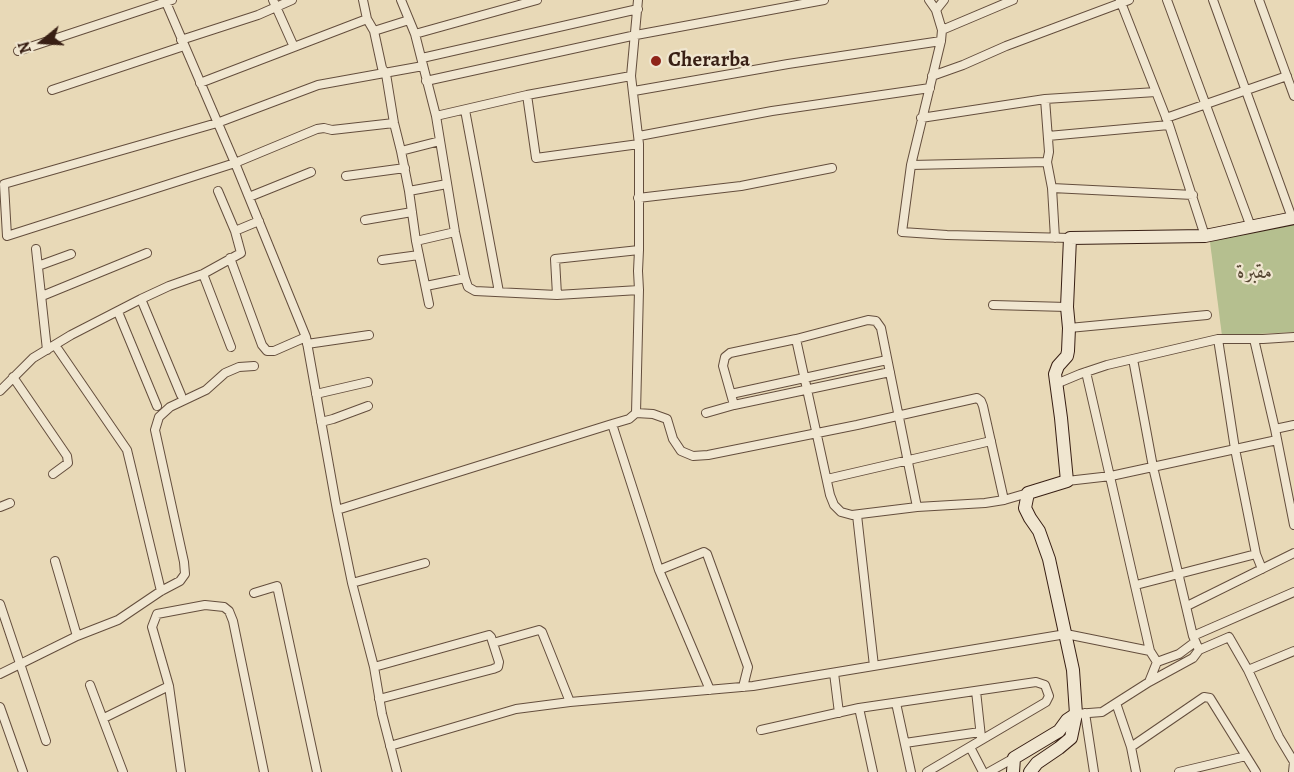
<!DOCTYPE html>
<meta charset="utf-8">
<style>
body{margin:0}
#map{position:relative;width:1294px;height:772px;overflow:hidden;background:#e8d9b7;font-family:Alegreya,serif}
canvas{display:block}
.north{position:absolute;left:12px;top:12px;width:60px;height:60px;-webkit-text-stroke:4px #f0e6d0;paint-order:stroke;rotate:252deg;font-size:16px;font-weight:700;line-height:24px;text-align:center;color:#381f14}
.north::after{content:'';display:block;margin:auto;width:21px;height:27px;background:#381f14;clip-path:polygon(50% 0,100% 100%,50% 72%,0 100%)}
</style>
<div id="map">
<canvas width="1294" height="772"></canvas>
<div class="north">N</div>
</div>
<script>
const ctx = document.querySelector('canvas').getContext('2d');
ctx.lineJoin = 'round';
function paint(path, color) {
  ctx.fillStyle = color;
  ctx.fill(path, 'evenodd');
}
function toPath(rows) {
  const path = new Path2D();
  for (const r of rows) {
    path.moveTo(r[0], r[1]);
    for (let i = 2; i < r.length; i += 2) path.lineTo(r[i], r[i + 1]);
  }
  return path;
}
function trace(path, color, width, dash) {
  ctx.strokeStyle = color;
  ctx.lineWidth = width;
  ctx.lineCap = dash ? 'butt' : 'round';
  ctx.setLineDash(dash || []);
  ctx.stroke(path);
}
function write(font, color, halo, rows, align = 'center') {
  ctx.font = font + ' Alegreya,Amiri,serif';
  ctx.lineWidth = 4.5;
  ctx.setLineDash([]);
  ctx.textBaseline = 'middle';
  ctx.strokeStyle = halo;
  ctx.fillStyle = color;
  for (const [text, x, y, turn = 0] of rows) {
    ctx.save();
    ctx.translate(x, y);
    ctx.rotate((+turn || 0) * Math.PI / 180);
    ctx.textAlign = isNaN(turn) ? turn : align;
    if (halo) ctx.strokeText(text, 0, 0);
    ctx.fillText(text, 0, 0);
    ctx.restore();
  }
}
const green = toPath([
 [1294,220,1294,332,1222,336,1210,242]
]);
const street = toPath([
 [165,0,235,163,306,337,337,510,352,583,374,667,382,714,397,772],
 [273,0,294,47,367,19],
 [363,0,367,19,374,31,382,68,386,74,394,123,401,151,409,191,416,241,429,304],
 [401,0,415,34,436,116,455,232,465,278,468,287,475,291,557,295,639,290],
 [929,0,936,10,942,30,1013,0],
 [1120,0,1169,125,1205,236],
 [1167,0,1251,227],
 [1213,0,1292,218],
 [1259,0,1294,96],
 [936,10,944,0],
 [942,30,941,41,911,165,902,232,947,235,1070,238],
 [374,31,409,20],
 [415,34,537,0],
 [181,40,258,15,292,0],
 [18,51,172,0],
 [422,58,638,9],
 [932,76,963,65,1006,46,1129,0],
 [426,81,636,35,824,0],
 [200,83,294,47],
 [52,90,184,46],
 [634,91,788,64,941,41],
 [527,95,536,158,639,144],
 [1045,99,1049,152,1047,162,1052,188,1055,238],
 [465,110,499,292],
 [436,116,527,95,631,76],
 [921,118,1045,99,1156,92],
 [1166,118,1287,76],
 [394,123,332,130,324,128,317,129,235,163,7,236,4,184,217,123,318,85,423,66],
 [639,136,772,111,930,88],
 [1048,136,1169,125],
 [401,151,440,141],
 [911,165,1047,162],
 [346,176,405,168],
 [1052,188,1193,195],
 [409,191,447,184],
 [249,197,311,172],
 [638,198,741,186,832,168],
 [365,220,412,212],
 [235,231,259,221],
 [416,241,455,232],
 [36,249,47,350],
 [230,258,262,345,267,351,274,351,306,337],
 [382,260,419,255],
 [38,266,71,254],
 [203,274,231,347],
 [426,286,465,278],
 [557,295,555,259,639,250],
 [42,296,147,253],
 [141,299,181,395],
 [993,305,1067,307],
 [118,312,157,406],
 [1069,328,1207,315],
 [796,339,830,495,834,505,841,512,852,515,917,507,985,503,1004,500,1028,493],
 [1218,339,1235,449,1256,554,1262,569],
 [1254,339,1275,429,1294,525],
 [307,344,369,335],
 [55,345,127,450,161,591],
 [1133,359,1153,467,1193,636,1199,650],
 [1086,372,1150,651],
 [13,377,67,456,68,463,53,474],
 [1056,384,1080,374,1107,365,1218,339,1263,339,1294,337],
 [0,391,33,358,71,335,141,299,169,286,203,274,241,253,235,231,218,191],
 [316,394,368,382],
 [731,394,887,360],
 [734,405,723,366,725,357,730,353,796,339,868,320,876,321,881,328,917,507],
 [636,413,653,414,667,419,673,439,681,451,693,456,708,455,857,425,977,398,981,401,983,406,1004,500],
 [706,413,734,405,890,372],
 [321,422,333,419,368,406],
 [612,424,659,570,710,690],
 [1275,429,1294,425],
 [827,479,991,441],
 [1067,481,1111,476,1277,440],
 [0,507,10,503],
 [337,510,612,424,629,419,636,413,639,290,638,271,639,250,639,144,631,76,638,0],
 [857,515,874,666],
 [55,561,77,636],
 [659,570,704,552,707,554,748,667,743,687],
 [352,583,425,563],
 [1136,585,1256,554],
 [254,593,277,586,317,772],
 [0,604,46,741],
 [1187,606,1294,553],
 [1193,636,1294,592],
 [493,643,539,630,542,632,570,702],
 [374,667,489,635,491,637,499,662,498,667,493,669,379,699],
 [1248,670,1294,651],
 [834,673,839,713],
 [0,674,77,636,118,620,161,591,180,581,185,574,184,562,155,430,159,417,170,407,206,390,225,373,239,367,254,366],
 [1149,682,1193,658,1199,650,1229,637,1248,670,1279,737,1294,762,1293,772],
 [90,685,123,772],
 [976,691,981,737],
 [896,703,911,772],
 [1116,703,1131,747,1136,772],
 [0,707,23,772],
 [859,708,873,772],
 [1085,713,1094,772],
 [1076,714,1102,712,1116,703,1149,682,1157,662],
 [104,718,169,686],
 [761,730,859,708,1036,682,1045,685,1049,696,1046,702,927,772],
 [905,743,980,732],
 [390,746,516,709,570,702,753,686,1066,634,1150,651,1157,662,1179,654,1195,642],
 [970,747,983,772],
 [1131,747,1204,697,1210,698,1256,772],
 [181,772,169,686,152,627,157,614,205,605,224,607,229,611,233,621,264,772],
 [989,772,1014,758],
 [1179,772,1246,756]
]);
const secondary = toPath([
 [1013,772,1014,758,1059,731,1067,720,1076,714],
 [1030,772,1037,763,1059,748,1071,738,1076,714,1073,670,1049,559,1039,531,1030,518,1025,508,1028,493,1067,481,1061,418,1055,374,1058,366,1067,356,1068,351,1069,328,1067,307,1070,238,1205,236,1294,218]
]);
const markers = [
 [656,61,6,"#8f2418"]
];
const poiNames = [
 ["Cherarba",668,61]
];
const parkNames = [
 ["مقبرة",1255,273]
];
paint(green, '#b5bf8f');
trace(street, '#644e3d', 10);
trace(secondary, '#381f14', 14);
trace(street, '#f0e6d0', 8);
trace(secondary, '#f0e6d0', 12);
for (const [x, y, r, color] of markers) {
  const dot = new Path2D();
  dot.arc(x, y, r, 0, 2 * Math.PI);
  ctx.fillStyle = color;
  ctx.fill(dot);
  trace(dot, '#f0e6d0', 2);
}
write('bold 21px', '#381f14', '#f0e6d0', poiNames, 'left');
write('italic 21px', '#574733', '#f0e6d0', parkNames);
</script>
